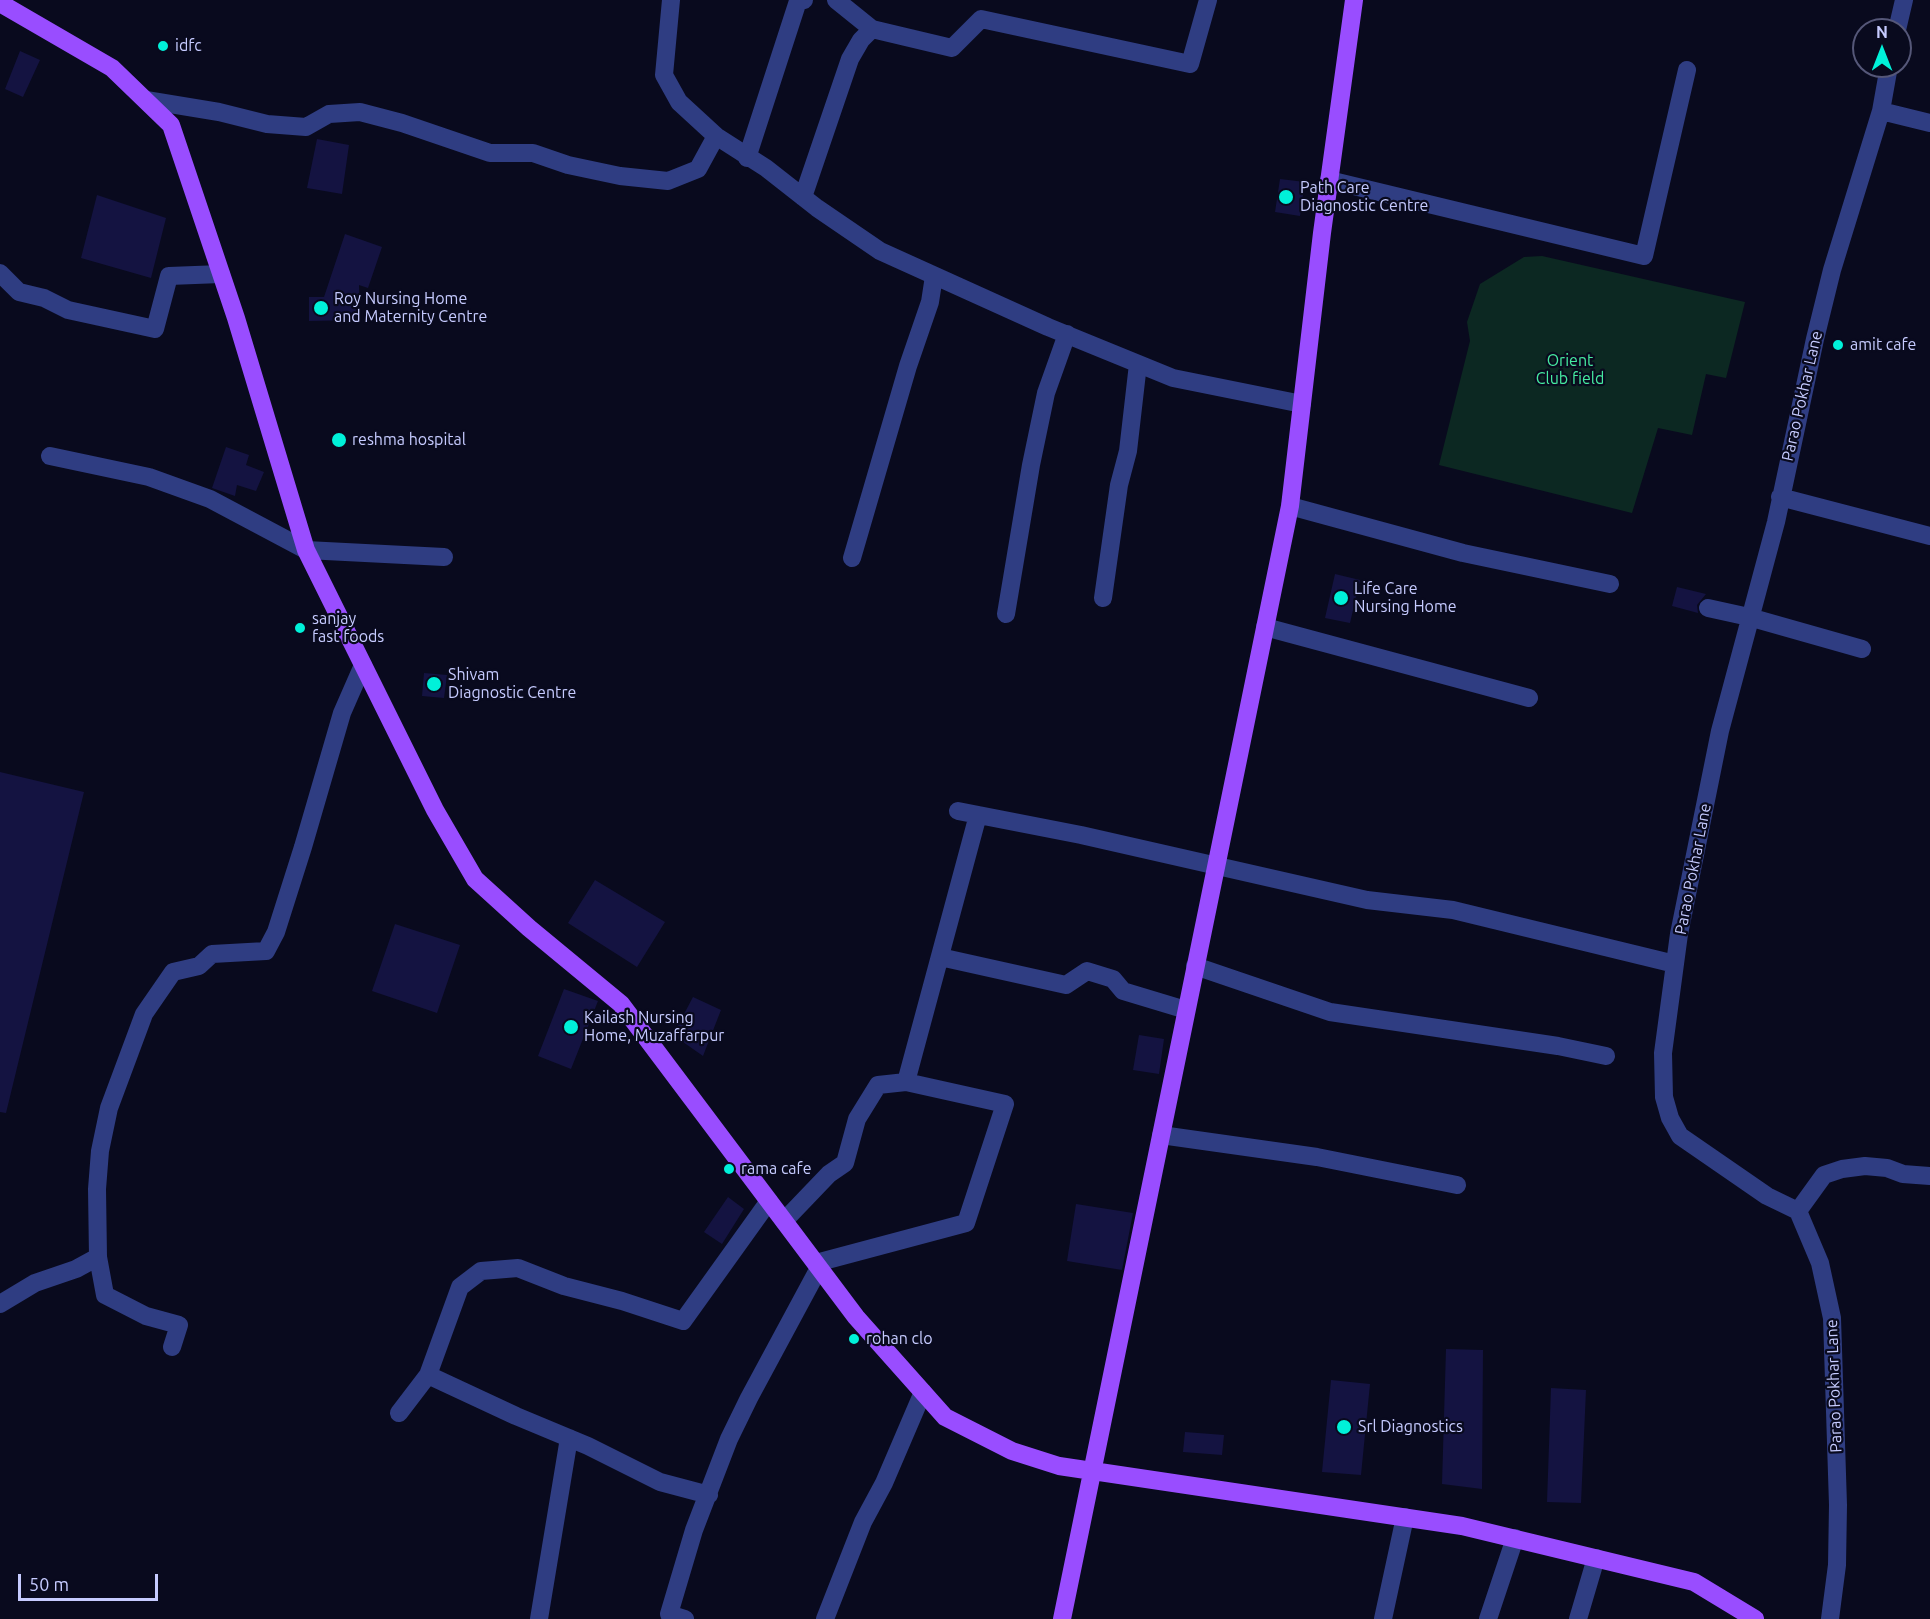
<!DOCTYPE html>
<style>
body{margin:0}
#map{position:relative;width:1930px;height:1619px;overflow:hidden;background:#090a1e;font-family:Ubuntu,sans-serif}
canvas{display:block}
.north{position:absolute;left:1852px;top:18px;width:60px;height:60px;box-sizing:border-box;background:#090a1e;border:2px solid #555778;border-radius:50%;rotate:0deg;font-size:16px;font-weight:700;line-height:24px;text-align:center;color:#c6cbff}
.north::after{content:'';display:block;margin:auto;width:21px;height:27px;background:#00f1d9;clip-path:polygon(50% 0,100% 100%,50% 72%,0 100%)}
.scale{position:absolute;left:18px;top:1574px;width:140px;height:27px;box-sizing:border-box;border:3px solid #c6cbff;border-top:0;padding-left:8px;font-size:18px;line-height:21px;white-space:nowrap;color:#c6cbff;-webkit-text-stroke:4px #090a1e;paint-order:stroke}
</style>
<div id="map">
<canvas width="1930" height="1619"></canvas>
<div class="north">N</div>
<div class="scale">50 m</div>
</div>
<script>
const ctx = document.querySelector('canvas').getContext('2d');
ctx.lineJoin = 'round';
function paint(path, color) {
  ctx.fillStyle = color;
  ctx.fill(path, 'evenodd');
}
function toPath(rows) {
  const path = new Path2D();
  for (const r of rows) {
    path.moveTo(r[0], r[1]);
    for (let i = 2; i < r.length; i += 2) path.lineTo(r[i], r[i + 1]);
  }
  return path;
}
function trace(path, color, width, dash) {
  ctx.strokeStyle = color;
  ctx.lineWidth = width;
  ctx.lineCap = dash ? 'butt' : 'round';
  ctx.setLineDash(dash || []);
  ctx.stroke(path);
}
function write(font, color, halo, rows, align = 'center') {
  ctx.font = font + ' Ubuntu,sans-serif';
  ctx.lineWidth = 4.5;
  ctx.setLineDash([]);
  ctx.textBaseline = 'middle';
  ctx.strokeStyle = halo;
  ctx.fillStyle = color;
  for (const [text, x, y, turn = 0] of rows) {
    ctx.save();
    ctx.translate(x, y);
    ctx.rotate((+turn || 0) * Math.PI / 180);
    ctx.textAlign = isNaN(turn) ? turn : align;
    if (halo) ctx.strokeText(text, 0, 0);
    ctx.fillText(text, 0, 0);
    ctx.restore();
  }
}
const green = toPath([
 [1542,256,1745,302,1726,378,1706,374,1692,435,1658,428,1632,513,1439,465,1470,341,1467,322,1480,284,1524,257]
]);
const building = toPath([
 [20,51,40,60,23,97,5,89],
 [317,139,349,145,342,194,307,188],
 [1280,179,1305,182,1300,216,1275,212],
 [97,195,166,218,151,278,81,258],
 [345,234,382,247,368,288,359,285,360,320,309,321,309,297,324,297],
 [226,447,249,455,246,465,264,472,256,491,237,485,235,496,212,488],
 [1335,574,1360,580,1350,623,1325,618],
 [1677,587,1706,594,1697,605,1698,613,1672,606],
 [424,673,447,675,444,698,422,696],
 [0,772,84,792,6,1113,0,1112],
 [595,880,665,922,637,967,568,923],
 [395,924,460,945,437,1013,372,991],
 [564,989,598,1001,571,1069,538,1056],
 [693,997,721,1010,703,1056,673,1035],
 [1139,1035,1164,1039,1159,1074,1133,1070],
 [728,1197,744,1209,722,1244,704,1232],
 [1076,1204,1133,1213,1122,1270,1067,1261],
 [1446,1349,1483,1350,1482,1489,1442,1484],
 [1331,1380,1370,1384,1361,1475,1322,1472],
 [1551,1388,1586,1390,1581,1503,1547,1502],
 [1185,1432,1224,1435,1222,1455,1183,1452]
]);
const minor = toPath([
 [671,0,664,75,679,102,716,136,766,168,817,208,880,251,1048,327,1173,378,1302,404],
 [836,0,872,29],
 [1897,30,1904,0],
 [146,100,219,112,267,124,306,127,329,114,360,112,402,123,490,153,533,153,568,165,620,176,668,181,698,169,716,136],
 [1881,111,1930,123],
 [747,158,798,1,804,0],
 [1329,180,1644,256,1687,70],
 [803,197,850,59,861,40,872,29,952,48,981,19,1190,64,1208,0],
 [0,273,19,292,44,298,68,310,155,329,169,276,221,274],
 [50,456,149,477,210,499,306,550,444,557],
 [1780,497,1930,536],
 [1290,506,1463,553,1610,584],
 [852,558,908,366,930,302,934,276],
 [1103,598,1119,485,1128,451,1138,364],
 [1708,608,1749,617,1862,649],
 [1006,614,1031,465,1046,393,1067,334],
 [1265,627,1529,698],
 [958,811,1081,835,1367,900,1453,910,1675,964],
 [940,957,1066,985,1087,971,1113,979,1123,991,1186,1010],
 [1195,966,1330,1012,1558,1046,1606,1056],
 [1161,1135,1317,1157,1457,1185],
 [1798,1211,1824,1175,1842,1169,1865,1166,1887,1168,1903,1174,1930,1176],
 [784,1221,829,1174,845,1163,857,1119,878,1085,906,1082,978,815],
 [816,1263,966,1223,1005,1104,906,1082],
 [0,1304,35,1283,76,1269,98,1257],
 [172,1347,179,1325,146,1316,105,1295,98,1257,97,1189,100,1151,109,1108,144,1014,173,972,199,966,212,954,266,951,276,932,303,847,342,713,363,665],
 [428,1375,516,1416,588,1446,660,1482,709,1495],
 [399,1413,428,1375,460,1287,481,1271,518,1268,564,1286,622,1301,683,1321,769,1201],
 [539,1619,569,1438],
 [685,1619,669,1614,694,1530,729,1439,749,1398,819,1268],
 [825,1619,863,1522,884,1483,923,1392],
 [1383,1619,1405,1517],
 [1488,1619,1515,1538],
 [1578,1619,1596,1558],
 [1830,1619,1837,1565,1838,1505,1832,1318,1820,1263,1798,1211,1767,1196,1680,1136,1670,1118,1664,1097,1663,1053,1679,934,1720,731,1776,522,1815,339,1832,270,1881,111,1889,66]
]);
const major = toPath([
 [0,3,112,68,171,125,236,318,306,550,435,810,475,879,529,928,621,1004,856,1317,945,1417,1012,1451,1059,1466,1462,1526,1694,1582,1755,1619],
 [1062,1619,1290,506,1322,233,1354,0]
]);
const markers = [
 [163,46,6,"#00f1d9"],
 [1286,197,8,"#00f1d9"],
 [321,308,8,"#00f1d9"],
 [1838,345,6,"#00f1d9"],
 [339,440,8,"#00f1d9"],
 [1341,598,8,"#00f1d9"],
 [300,628,6,"#00f1d9"],
 [434,684,8,"#00f1d9"],
 [571,1027,8,"#00f1d9"],
 [729,1169,6,"#00f1d9"],
 [854,1339,6,"#00f1d9"],
 [1344,1427,8,"#00f1d9"]
];
const poiNames = [
 ["idfc",175,46],
 ["Path Care",1300,188],
 ["Diagnostic Centre",1300,206],
 ["Roy Nursing Home",334,299],
 ["and Maternity Centre",334,317],
 ["amit cafe",1850,345],
 ["reshma hospital",352,440],
 ["Life Care",1354,589],
 ["Nursing Home",1354,607],
 ["sanjay",312,619],
 ["fast foods",312,637],
 ["Shivam",448,675],
 ["Diagnostic Centre",448,693],
 ["Kailash Nursing",584,1018],
 ["Home, Muzaffarpur",584,1036],
 ["rama cafe",741,1169],
 ["rohan clo",866,1339],
 ["Srl Diagnostics",1358,1427]
];
const parkNames = [
 ["Orient",1570,361],
 ["Club field",1570,379]
];
const streetNames = [
 ["Parao Pokhar Lane",1802,396,-77],
 ["Parao Pokhar Lane",1693,869,-79],
 ["Parao Pokhar Lane",1834,1386,-92]
];
paint(green, '#0c2822');
paint(building, '#141341');
trace(minor, '#2f3d82', 18);
trace(major, '#994dff', 18);
for (const [x, y, r, color] of markers) {
  const dot = new Path2D();
  dot.arc(x, y, r, 0, 2 * Math.PI);
  ctx.fillStyle = color;
  ctx.fill(dot);
  trace(dot, '#090a1e', 2);
}
write('16px', '#c6cbff', '#090a1e', poiNames, 'left');
write('16px', '#46eba1', '#090a1e', parkNames);
write('16px', '#c6cbff', '#090a1e', streetNames);
</script>
